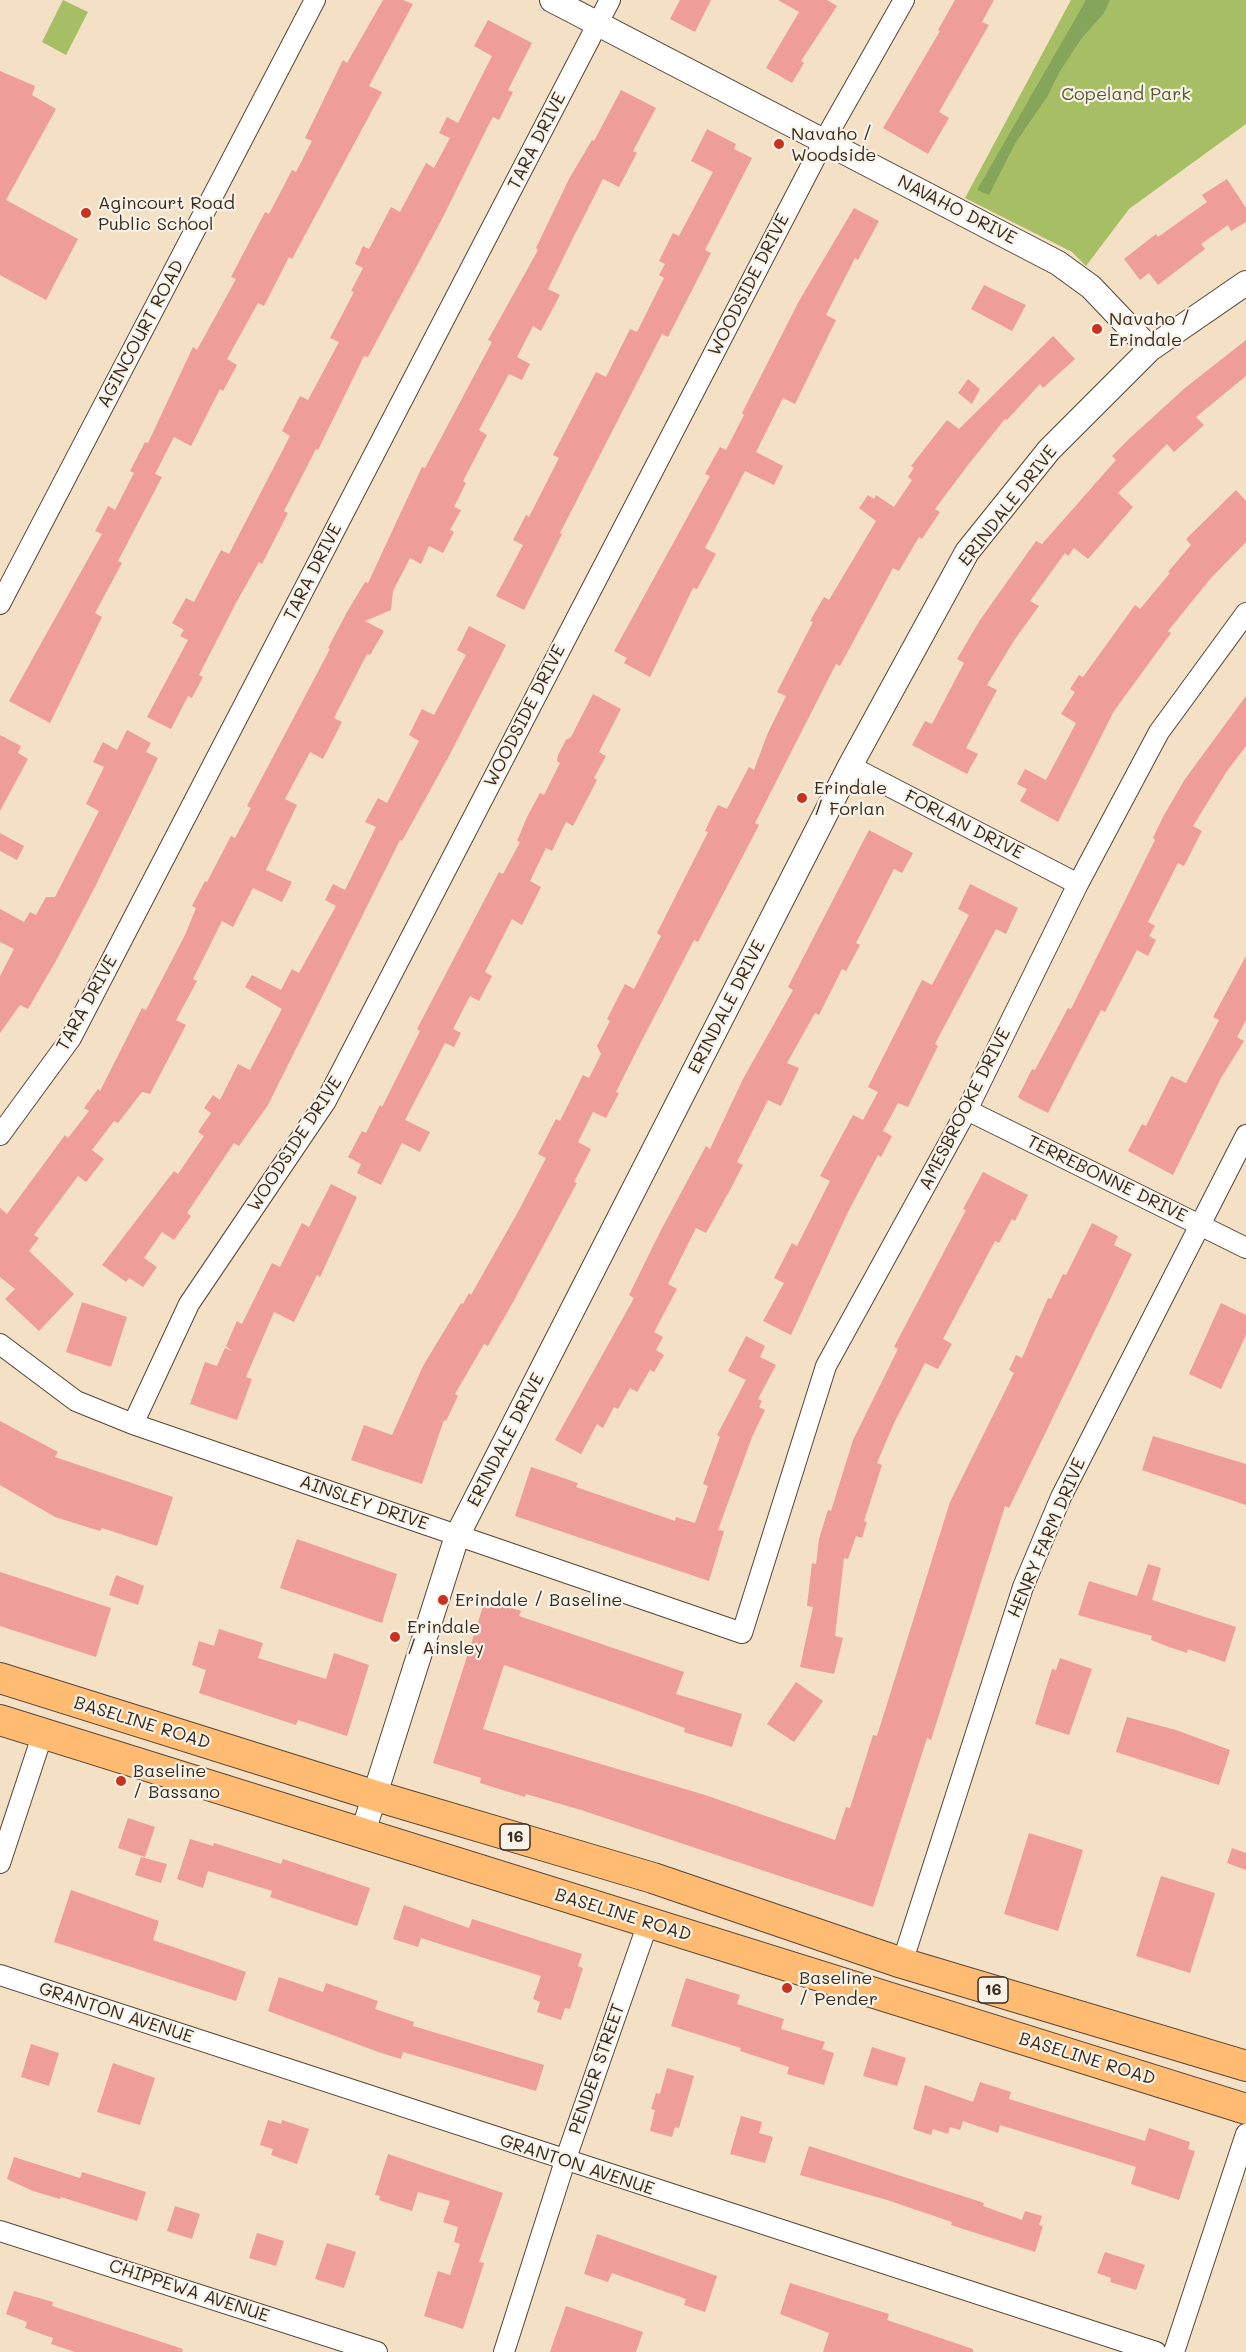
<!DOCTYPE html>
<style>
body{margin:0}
canvas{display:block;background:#f3e0c5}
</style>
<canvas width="1246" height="2352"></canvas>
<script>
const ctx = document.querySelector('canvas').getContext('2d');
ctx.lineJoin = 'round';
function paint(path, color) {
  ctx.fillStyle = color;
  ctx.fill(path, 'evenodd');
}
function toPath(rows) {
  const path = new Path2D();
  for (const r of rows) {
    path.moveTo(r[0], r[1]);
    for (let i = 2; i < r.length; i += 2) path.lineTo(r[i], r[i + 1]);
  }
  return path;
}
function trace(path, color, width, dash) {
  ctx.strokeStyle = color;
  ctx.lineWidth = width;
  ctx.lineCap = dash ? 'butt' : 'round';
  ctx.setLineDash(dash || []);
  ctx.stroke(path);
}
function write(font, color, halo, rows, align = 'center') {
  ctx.font = font + ' Mali,sans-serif';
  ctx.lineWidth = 4.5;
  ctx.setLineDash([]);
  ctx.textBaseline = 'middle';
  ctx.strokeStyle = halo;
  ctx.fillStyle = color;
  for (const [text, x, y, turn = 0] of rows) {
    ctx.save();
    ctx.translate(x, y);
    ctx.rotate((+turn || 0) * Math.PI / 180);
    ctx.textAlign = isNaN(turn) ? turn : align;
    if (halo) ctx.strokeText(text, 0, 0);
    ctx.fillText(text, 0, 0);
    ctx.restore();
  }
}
const green = toPath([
 [63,0,88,12,66,55,42,42],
 [1071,0,1246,0,1246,124,1129,209,1086,266,1072,252,965,198]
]);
const forest = toPath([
 [1086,0,1110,0,1104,13,1081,39,1059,73,1047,97,1016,142,989,195,977,190]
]);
const building = toPath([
 [383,0,403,0,413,4,369,86,382,92,292,259,289,257,264,306,258,303,227,359,237,365,223,391,220,389,191,446,174,437,155,474,162,477,118,561,122,563,95,613,102,617,50,723,9,701,102,534,95,531,108,506,115,510,134,473,130,471,145,442,148,443,193,347,197,350,236,279,231,277,265,212,269,214,292,170,296,172,312,141,305,138,343,60,347,63],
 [680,0,711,0,695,32,670,19],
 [778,0,827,0,837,6,801,61,804,63,792,83,766,68,799,12],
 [955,0,994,0,982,22,989,25,939,112,949,118,928,154,883,128,940,31,938,30],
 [488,20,532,43,508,90,513,92,499,120,493,117,487,128,443,217,368,357,364,356,318,450,316,449,284,511,288,513,262,564,259,562,236,603,199,675,203,677,192,698,188,696,171,729,147,717,188,640,180,636,184,630,172,623,186,598,194,602,221,550,229,554,290,436,282,431,300,396,308,400,339,342,330,338,354,292,351,291,363,268,355,264,363,246,369,249,391,207,400,212,426,163,434,168,450,138,439,133,447,117,458,123,492,56,474,46],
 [0,71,35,86,32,95,56,109,6,200,78,239,46,300,0,275],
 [621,90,656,108,633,151,637,153,619,187,603,179,572,240,548,289,560,295,541,331,533,326,517,357,530,364,522,380,509,374,479,430,487,435,463,481,466,483,454,507,461,510,450,530,454,532,443,553,429,546,421,564,410,558,393,591,391,610,365,621,384,631,370,655,367,654,334,718,342,722,323,759,310,752,285,799,297,805,266,870,292,882,282,902,253,888,233,927,222,921,193,979,197,981,176,1020,186,1025,150,1094,142,1092,118,1123,114,1121,92,1150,104,1159,86,1182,78,1176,34,1235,39,1238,29,1251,74,1294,39,1331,5,1299,15,1289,0,1277,0,1208,7,1214,65,1135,68,1138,89,1111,84,1108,98,1089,100,1091,142,1008,146,1010,185,935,196,908,192,906,205,881,207,882,231,836,235,838,251,808,247,806,330,649,328,648,347,612,365,582,368,583,422,467,425,468,492,342,488,340,538,250,536,248,569,179,592,140,594,141],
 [707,129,736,144,734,149,752,158,705,250,711,253,668,337,662,334,560,533,562,534,524,610,496,596,523,545,513,540,526,515,529,517,559,458,553,455,596,372,606,377,630,329,637,332,664,278,659,275,665,264,659,261,673,233,679,236,713,172,691,161],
 [1227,179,1246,208,1246,222,1231,231,1228,225,1201,244,1205,249,1158,285,1149,273,1140,280,1124,259,1156,234,1158,237,1207,202,1202,195],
 [854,208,879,221,858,260,855,258,826,315,836,320,795,404,783,398,756,452,783,466,774,485,745,471,705,548,716,554,697,589,693,588,650,677,624,663,627,658,614,651,710,476,705,474,720,447,726,450,744,415,742,413,799,301],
 [984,285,1026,305,1012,331,971,309],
 [1053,336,1075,359,1043,388,1040,384,1007,420,1005,419,968,465,935,509,940,512,922,539,919,537,899,571,893,568,840,666,836,664,755,823,759,825,721,898,698,942,694,940,639,1046,616,1092,619,1093,606,1118,593,1112,578,1142,591,1149,574,1182,577,1183,512,1304,488,1346,484,1344,455,1394,458,1396,446,1421,444,1420,422,1484,351,1460,364,1425,392,1435,423,1366,461,1303,463,1304,469,1293,471,1295,519,1210,546,1158,538,1154,556,1119,560,1121,583,1075,589,1078,601,1054,597,1046,610,1021,607,1019,625,984,634,989,661,936,657,933,708,832,705,831,713,814,718,805,727,809,749,767,754,770,767,735,786,696,777,692,813,622,810,621,824,597,829,600,876,521,859,508,868,495,874,499,876,495,894,507,912,480,908,477,914,468,911,466,947,420,959,429],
 [1246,340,1246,376,1196,417,1204,425,1174,452,1167,444,1118,493,1133,507,1088,559,1074,548,1068,556,1065,553,1030,601,1039,606,1015,639,987,685,997,690,966,748,978,754,967,774,912,745,925,721,932,724,964,663,957,659,980,620,1036,541,1042,544,1116,460,1112,456,1130,438,1185,388],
 [968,379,980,389,972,404,958,393],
 [1236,490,1246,501,1246,542,1211,578,1168,631,1171,633,1114,711,1058,822,1020,801,1027,789,1017,784,1025,769,1046,780,1076,723,1061,714,1075,692,1070,689,1079,675,1083,677,1135,605,1140,609,1170,573,1168,572,1191,545,1186,539],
 [469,626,506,645,449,756,402,841,400,840,268,1105,239,1146,234,1143,187,1213,191,1216,174,1240,162,1232,144,1258,157,1267,143,1287,129,1278,126,1282,102,1265,174,1171,178,1174,204,1136,198,1132,211,1113,204,1108,213,1095,220,1100,238,1064,250,1070,282,1009,245,987,252,975,281,990,292,969,299,973,336,906,325,900,333,884,345,890,376,827,365,822,378,798,387,803,419,741,409,735,422,709,434,715,466,655,457,650],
 [593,694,621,709,599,752,606,756,594,778,597,780,573,826,566,822,552,851,546,848,530,881,541,887,522,925,512,919,485,972,492,976,479,1001,470,996,453,1029,461,1033,454,1047,445,1043,405,1120,430,1132,420,1152,402,1143,381,1185,357,1173,361,1164,348,1157,362,1131,366,1133,380,1105,382,1107,420,1031,417,1029,499,872,503,874,520,842,517,841,527,817,540,793,544,795,560,763,557,761,558,755,566,740,571,737],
 [1246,696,1246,746,1227,771,1193,826,1202,831,1184,866,1178,863,1148,922,1155,926,1149,936,1156,940,1148,956,1137,950,1105,1012,1101,1010,1048,1113,1022,1100,1018,1097,1032,1069,1035,1070,1068,1008,1071,1009,1155,840,1153,838,1163,817,1185,779],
 [127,730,151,743,146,752,158,758,95,887,57,959,28,1009,20,1005,0,1033,0,976,14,949,0,942,0,909,24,922,30,912,36,915,46,897,55,897,99,811,86,804,104,767,93,762,103,742,117,750],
 [0,735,21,746,18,753,28,759,0,811],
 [869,830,913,853,902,873,894,869,856,943,860,945,846,971,842,969,819,1015,815,1013,787,1063,799,1068,781,1106,768,1100,737,1162,743,1165,730,1190,706,1233,696,1228,668,1284,677,1289,654,1332,663,1337,656,1350,664,1355,654,1372,650,1370,637,1392,630,1388,618,1409,614,1407,603,1428,597,1424,581,1454,555,1440,634,1298,629,1295,660,1232,706,1146,710,1149,743,1079,793,990,788,987],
 [0,833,24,846,17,860,0,851],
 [970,884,1018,908,1006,934,996,929,935,1044,938,1046,908,1107,898,1103,883,1131,892,1136,881,1157,878,1155,847,1214,791,1335,763,1321,784,1283,774,1278,792,1243,797,1246,830,1181,820,1176,833,1152,853,1115,863,1120,878,1092,868,1087,922,980,932,985,969,915,958,909],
 [1246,956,1246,1020,1237,1037,1244,1041,1221,1078,1173,1175,1128,1151,1142,1124,1146,1126,1171,1076,1186,1083,1219,1020,1213,1017],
 [983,1172,1028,1195,1015,1221,1012,1219,999,1243,995,1241,943,1339,952,1344,938,1369,925,1363,894,1423,877,1463,882,1465,864,1521,867,1522,862,1538,856,1536,848,1559,844,1558,835,1636,843,1638,834,1674,800,1667,813,1607,807,1606,812,1563,816,1564,819,1539,828,1510,831,1511,853,1440,898,1349,894,1347,966,1210,963,1209],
 [331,1184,357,1197,320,1277,317,1275,294,1322,274,1312,246,1377,252,1379,237,1420,190,1404,205,1362,217,1366,225,1348,232,1351,226,1346,237,1321,242,1324,272,1263,280,1267,302,1223,309,1227],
 [1092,1223,1118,1236,1114,1245,1132,1254,1009,1508,1005,1506,931,1740,927,1738,873,1907,581,1810,526,1794,525,1797,480,1783,481,1778,433,1763,485,1600,521,1611,519,1616,684,1672,676,1694,742,1714,732,1747,684,1732,685,1728,624,1706,504,1665,483,1729,705,1795,835,1840,846,1807,850,1808,873,1735,877,1736,950,1502,1014,1373,1009,1370,1016,1355,1022,1358,1048,1298,1051,1299,1063,1274,1066,1275],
 [82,1302,127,1317,111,1367,66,1352],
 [1221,1303,1246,1315,1246,1335,1221,1389,1189,1374],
 [746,1336,765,1346,760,1357,776,1365,758,1399,762,1401,759,1407,765,1410,752,1437,718,1530,724,1531,709,1581,515,1516,531,1467,578,1483,576,1487,675,1521,676,1517,695,1523,708,1486,703,1484,720,1437,717,1435,746,1380,728,1371],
 [0,1421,58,1452,55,1457,173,1497,157,1546,102,1528,100,1531,55,1517,0,1485],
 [1153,1436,1246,1464,1246,1505,1142,1470],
 [297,1539,397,1574,382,1623,280,1588],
 [1148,1564,1161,1568,1152,1600,1236,1627,1225,1662,1188,1649,1187,1653,1169,1647,1151,1640,1152,1636,1078,1615,1089,1581,1137,1596],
 [0,1572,111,1608,96,1657,0,1626],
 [116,1575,144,1586,138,1605,109,1595],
 [219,1629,263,1643,258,1658,326,1679,334,1653,369,1665,347,1736,298,1720,296,1725,199,1693,206,1670,192,1665,199,1641,214,1646],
 [1060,1658,1092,1669,1069,1735,1035,1724,1052,1669,1056,1670],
 [796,1682,823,1701,794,1742,767,1724],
 [1127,1717,1176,1730,1230,1750,1219,1785,1116,1752],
 [128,1818,155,1827,145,1857,118,1848],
 [1029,1833,1083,1850,1058,1931,1004,1914],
 [190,1839,213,1846,214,1843,281,1864,283,1859,370,1888,357,1926,270,1897,272,1891,208,1871,203,1888,177,1879],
 [1232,1848,1246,1853,1246,1870,1227,1863],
 [141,1857,167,1864,161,1883,135,1875],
 [1161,1876,1215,1893,1190,1973,1136,1956],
 [71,1890,159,1921,153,1940,246,1972,236,2001,54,1942],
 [404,1905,469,1928,472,1919,582,1954,578,1966,583,1968,570,2009,565,2008,561,2020,537,2012,540,2002,533,1999,541,1976,421,1938,418,1947,393,1939],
 [279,1977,323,1992,326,1983,378,2001,375,2009,414,2022,413,2026,544,2065,536,2091,403,2052,401,2059,381,2053,268,2011],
 [686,1978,740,1995,737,2004,784,2019,781,2029,825,2042,822,2049,834,2053,824,2085,787,2074,789,2067,740,2051,741,2048,671,2026],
 [31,2044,59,2053,49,2086,21,2077],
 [872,2047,906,2058,897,2086,863,2076],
 [113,2063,155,2078,140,2125,97,2112],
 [667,2068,694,2076,679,2128,675,2127,672,2137,650,2131,655,2110,651,2109,656,2093,660,2094],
 [980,2082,1011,2092,1009,2099,1145,2141,1149,2128,1190,2142,1188,2149,1195,2151,1179,2200,1131,2184,1136,2167,1000,2125,998,2133,963,2121,960,2130,950,2127,948,2134,933,2129,931,2135,913,2129,925,2085,973,2102],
 [741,2116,762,2122,759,2133,773,2137,765,2163,730,2154],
 [268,2120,281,2124,282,2120,309,2129,297,2164,271,2155,273,2149,260,2145],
 [809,2146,984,2203,983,2206,1022,2220,1025,2211,1042,2216,1039,2225,1043,2226,1035,2252,951,2225,952,2222,887,2200,800,2175],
 [388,2154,503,2193,479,2262,484,2263,463,2329,424,2316,438,2271,450,2275,460,2244,454,2242,458,2227,443,2222,450,2201,418,2192,412,2211,379,2200,380,2196,375,2195],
 [14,2157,80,2178,82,2172,146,2192,137,2221,61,2197,60,2199,33,2191,7,2179],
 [175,2206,200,2214,192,2239,167,2231],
 [257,2233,284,2241,276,2266,249,2258],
 [597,2234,717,2276,705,2312,684,2305,686,2299,612,2273,608,2282,584,2274],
 [327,2243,356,2252,344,2288,315,2279],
 [1105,2252,1145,2265,1136,2290,1110,2282,1111,2278,1097,2273],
 [790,2283,889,2314,887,2320,973,2349,973,2352,823,2352,829,2333,780,2314],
 [14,2291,53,2302,52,2306,183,2349,182,2352,75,2352,51,2344,53,2338,25,2328,27,2322,6,2314],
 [566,2306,643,2332,636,2352,550,2352]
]);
const minor = toPath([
 [0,604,315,0],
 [850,766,1078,884],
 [967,1110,1246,1248],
 [0,1135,71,1038,610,0],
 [0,1344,76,1401,133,1424,742,1633,826,1366,967,1110,1078,884,1159,732,1246,613],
 [133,1424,189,1304,326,1101,824,141,904,0],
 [0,1863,43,1733],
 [902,1963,1023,1587,1061,1497,1246,1135],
 [0,1975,1156,2352],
 [0,2231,377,2352],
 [504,2352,565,2161,648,1923],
 [1174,2352,1246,2134]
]);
const tertiary = toPath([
 [552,0,1058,263,1091,287,1150,349],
 [363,1832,457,1536,850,766,967,552,1049,450,1150,349,1246,283]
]);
const primary = toPath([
 [0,1678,376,1796,653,1878,902,1963,1246,2066],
 [0,1720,1246,2109]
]);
const markers = [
 [779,144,6,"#c8321e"],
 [86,213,6,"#c8321e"],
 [1097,329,6,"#c8321e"],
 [802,798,6,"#c8321e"],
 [443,1600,6,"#c8321e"],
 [395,1637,6,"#c8321e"],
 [121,1781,6,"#c8321e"],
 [787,1988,6,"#c8321e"]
];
const shields = [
 [515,1837,30],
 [993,1990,30]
];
const shieldNames = [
 ["16",515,1837],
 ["16",993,1990]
];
const parkNames = [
 ["Copeland Park",1126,94]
];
const poiNames = [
 ["Navaho /",791,134],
 ["Woodside",791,155],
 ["Agincourt Road",98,203],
 ["Public School",98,224],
 ["Navaho /",1109,319],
 ["Erindale",1109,340],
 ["Erindale",814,788],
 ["/ Forlan",814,809],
 ["Erindale / Baseline",455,1600],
 ["Erindale",407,1627],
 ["/ Ainsley",407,1648],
 ["Baseline",133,1771],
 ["/ Bassano",133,1792],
 ["Baseline",799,1978],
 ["/ Pender",799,1999]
];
const streetNames = [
 ["TARA DRIVE",537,141,-63],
 ["NAVAHO DRIVE",957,210,27],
 ["WOODSIDE DRIVE",749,285,-63],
 ["AGINCOURT ROAD",141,334,-62],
 ["ERINDALE DRIVE",1008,506,-52],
 ["TARA DRIVE",313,572,-63],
 ["WOODSIDE DRIVE",525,716,-63],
 ["FORLAN DRIVE",964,825,27],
 ["TARA DRIVE",87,1003,-61],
 ["ERINDALE DRIVE",727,1007,-63],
 ["AMESBROOKE DRIVE",965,1109,-63],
 ["WOODSIDE DRIVE",295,1144,-57],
 ["TERREBONNE DRIVE",1107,1179,26],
 ["ERINDALE DRIVE",506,1440,-63],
 ["AINSLEY DRIVE",364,1503,19],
 ["HENRY FARM DRIVE",1047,1538,-67],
 ["BASELINE ROAD",142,1723,17],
 ["BASELINE ROAD",623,1915,17],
 ["GRANTON AVENUE",116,2013,18],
 ["BASELINE ROAD",1087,2059,17],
 ["PENDER STREET",597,2069,-71],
 ["GRANTON AVENUE",577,2165,18],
 ["CHIPPEWA AVENUE",189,2291,18]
];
paint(green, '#a7bf64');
paint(forest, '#85a65a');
paint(building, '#ef9d98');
trace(minor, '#574537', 22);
trace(tertiary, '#574537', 26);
trace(primary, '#574537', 32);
trace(minor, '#fff', 20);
trace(tertiary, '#fff', 24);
trace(primary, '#ffbb71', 30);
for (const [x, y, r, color] of markers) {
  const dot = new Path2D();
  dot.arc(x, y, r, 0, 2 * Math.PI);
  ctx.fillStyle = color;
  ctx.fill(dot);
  trace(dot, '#f7f3e8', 2);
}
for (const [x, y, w] of shields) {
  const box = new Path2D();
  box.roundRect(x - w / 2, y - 13, w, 26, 4.5);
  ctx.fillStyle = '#f7f3e8';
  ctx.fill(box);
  trace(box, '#3b2a1e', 1.5);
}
write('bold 16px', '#3b2a1e', null, shieldNames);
write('18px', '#5b5733', '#f7f3e8', parkNames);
write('18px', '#3b2a1e', '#f7f3e8', poiNames, 'left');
write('18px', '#3b2a1e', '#f7f3e8', streetNames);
</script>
